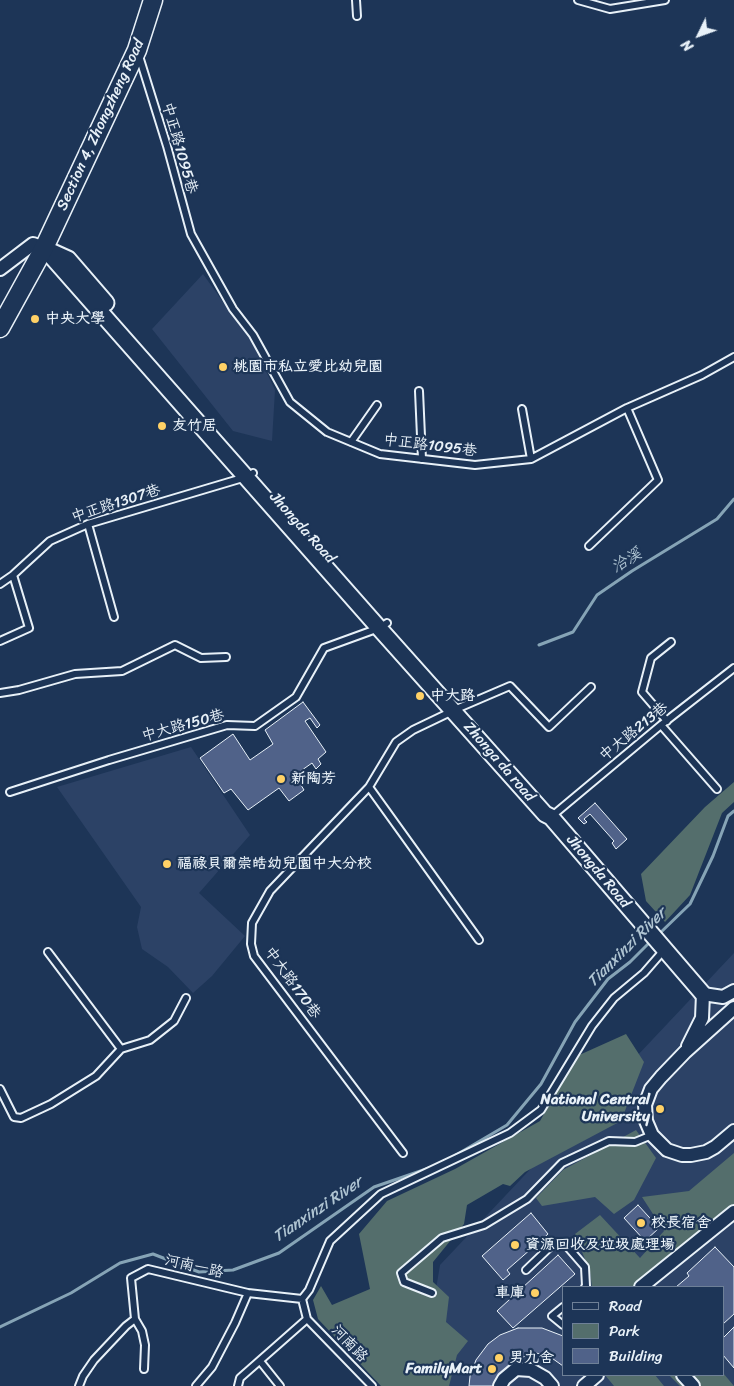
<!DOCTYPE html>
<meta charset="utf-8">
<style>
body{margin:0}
#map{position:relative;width:734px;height:1386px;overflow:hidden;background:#1d3557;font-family:Sriracha,sans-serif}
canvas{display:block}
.legend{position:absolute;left:562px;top:1286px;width:162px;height:90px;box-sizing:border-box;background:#1d3557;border:1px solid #6e8097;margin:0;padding:6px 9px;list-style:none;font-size:15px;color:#e8f1f8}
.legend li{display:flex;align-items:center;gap:10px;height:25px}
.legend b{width:25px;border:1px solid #6e8097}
.north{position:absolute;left:674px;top:10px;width:50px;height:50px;-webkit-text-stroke:4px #1d3557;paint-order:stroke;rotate:228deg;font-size:14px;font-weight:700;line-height:20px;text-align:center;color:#e8f1f8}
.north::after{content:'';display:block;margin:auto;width:18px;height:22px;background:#e8f1f8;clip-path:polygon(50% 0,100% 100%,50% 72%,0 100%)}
</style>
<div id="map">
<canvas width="734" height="1386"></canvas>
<ul class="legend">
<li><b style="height:6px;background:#1d3557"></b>Road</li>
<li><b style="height:14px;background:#546e6c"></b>Park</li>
<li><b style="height:14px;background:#506289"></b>Building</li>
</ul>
<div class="north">N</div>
</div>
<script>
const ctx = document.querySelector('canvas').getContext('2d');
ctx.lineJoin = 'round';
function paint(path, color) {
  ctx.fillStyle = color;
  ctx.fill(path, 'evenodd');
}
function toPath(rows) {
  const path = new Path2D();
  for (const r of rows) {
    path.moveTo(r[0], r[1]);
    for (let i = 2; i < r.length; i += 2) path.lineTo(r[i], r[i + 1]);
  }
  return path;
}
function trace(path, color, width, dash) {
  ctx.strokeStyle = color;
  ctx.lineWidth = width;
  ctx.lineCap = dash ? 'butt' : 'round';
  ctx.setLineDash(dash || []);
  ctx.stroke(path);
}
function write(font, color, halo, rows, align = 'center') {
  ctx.font = font + ' Sriracha,"LXGW WenKai TC",sans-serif';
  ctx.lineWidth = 4.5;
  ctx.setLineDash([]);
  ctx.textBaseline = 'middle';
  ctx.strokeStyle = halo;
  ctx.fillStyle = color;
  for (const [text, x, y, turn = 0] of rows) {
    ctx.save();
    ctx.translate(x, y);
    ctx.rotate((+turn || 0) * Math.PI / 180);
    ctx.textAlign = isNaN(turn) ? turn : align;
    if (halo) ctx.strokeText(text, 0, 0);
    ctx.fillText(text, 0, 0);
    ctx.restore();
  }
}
const built = toPath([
 [203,274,253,344,275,390,272,441,233,431,152,329],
 [191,747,250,835,199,893,245,936,212,976,193,993,168,967,142,949,137,927,141,907,57,787],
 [734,953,734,1386,422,1386,424,1361,440,1265],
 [563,1287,723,1287,723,1375,563,1375]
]);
const green = toPath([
 [734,782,734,802,722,813,690,895,665,922,646,901,641,874,705,807],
 [626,1034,644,1062,621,1121,525,1172,510,1186,503,1184,467,1205,464,1224,433,1262,433,1282,449,1297,446,1322,468,1341,457,1355,449,1386,381,1386,318,1319,313,1300,321,1286,332,1305,370,1289,359,1234,387,1201,455,1169,540,1121,577,1056],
 [636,1130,656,1158,634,1200,614,1214,595,1197,542,1206,536,1198,563,1170],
 [734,1153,734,1209,648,1287,592,1287,590,1272,575,1234,600,1215,640,1258,664,1231,642,1197,689,1191],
 [723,1373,734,1386,680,1386,669,1375,723,1375],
 [605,1375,655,1375,664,1386,614,1386]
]);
const stream = toPath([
 [539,645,573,632,597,595,632,571,717,519,734,499],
 [659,934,690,904,713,856,728,816,734,811],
 [456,1155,507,1125,541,1084,575,1022,608,979,630,962,652,940],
 [0,1327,71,1293,120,1263,153,1254,199,1272,233,1270,279,1253,374,1187,432,1167]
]);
const building = toPath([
 [303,702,320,725,317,728,310,718,305,721,326,752,318,759,321,764,316,769,312,763,295,775,304,790,289,801,279,788,248,810,231,789,224,793,200,758,233,734,250,760,273,744,265,730,303,702],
 [595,803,627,839,616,849,612,843,614,841,590,814,584,819,587,822,584,824,578,818,595,803],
 [638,1205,659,1228,645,1241,624,1218,638,1205],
 [531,1213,548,1234,507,1270,510,1274,503,1280,482,1256,531,1213],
 [715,1247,734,1267,734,1314,723,1324,723,1287,676,1287,689,1276,687,1273,715,1247],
 [558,1255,575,1274,513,1328,497,1311,558,1255],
 [734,1327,734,1368,723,1355,723,1338,734,1327],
 [518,1328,542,1328,563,1336,563,1366,549,1356,536,1353,525,1356,511,1365,498,1378,495,1386,469,1386,470,1376,476,1360,488,1344,500,1335,518,1328]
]);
const service = toPath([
 [356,0,357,16],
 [578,0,610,9,665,0],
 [139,56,167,146,191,234,233,309,253,335,290,402,327,432,380,454,475,465,531,459,627,408,702,375,734,357],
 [419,391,422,459],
 [522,409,531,459],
 [351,442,377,405],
 [88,524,114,617],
 [589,546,658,480,627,408],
 [0,584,13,575,50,541,88,524,246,477,253,473],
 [0,641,29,628,13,575],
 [0,693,19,690,75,674,122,671,175,645,201,658,226,657],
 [667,721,642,692,651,658,671,642],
 [661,725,717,789],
 [369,787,479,940],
 [10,792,109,760,227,725,255,726,296,697,324,648,379,628,387,623],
 [552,816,661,725,734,668],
 [48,952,121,1049],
 [0,1089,14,1117,21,1118,51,1104,96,1076,121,1049,150,1040,174,1021,186,998],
 [403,1153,254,956,251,944,252,923,270,891,369,787,396,742,413,730,461,707,510,686,549,727,591,687],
 [526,1270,551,1246,565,1244,585,1267,586,1286,585,1287],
 [432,1293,404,1282,401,1273,442,1238,484,1225,527,1199,562,1163,609,1141,635,1142,652,1135],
 [302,1299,309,1290,330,1241,381,1194,510,1133,541,1110,592,1026,614,998,644,973,664,950],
 [563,1307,552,1316,563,1325],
 [135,1319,142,1331,145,1345,144,1369],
 [307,1319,372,1386],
 [260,1361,280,1386],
 [79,1386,83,1376,94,1360,126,1326,135,1319,131,1278,148,1269,248,1293,302,1299,307,1319],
 [196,1386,212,1367,235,1323,248,1293],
 [238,1386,240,1378,307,1319]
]);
const minor = toPath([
 [0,269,33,244,44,248],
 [734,1008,685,1052,661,1077,651,1089,645,1105,646,1121,652,1135,667,1150,682,1155,691,1155,706,1152,715,1147,734,1131],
 [688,1046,702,1018,703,994,723,997,734,991],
 [641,1287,734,1212],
 [683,1375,693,1386],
 [500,1386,504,1379,516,1369,531,1370,545,1378,552,1386],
 [584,1386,597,1375]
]);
const tertiary = toPath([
 [44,248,379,628,545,814,551,817,703,994],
 [48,250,68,259,106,303]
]);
const secondary = toPath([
 [0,328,44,248,137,50,153,0]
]);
const markers = [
 [35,319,5,"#ffd166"],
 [223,367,5,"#ffd166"],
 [162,426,5,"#ffd166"],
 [420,696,5,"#ffd166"],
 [281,779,5,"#ffd166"],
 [167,864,5,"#ffd166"],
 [660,1109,5,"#ffd166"],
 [641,1223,5,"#ffd166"],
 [515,1245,5,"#ffd166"],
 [535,1293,5,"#ffd166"],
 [499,1358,5,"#ffd166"],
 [492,1369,5,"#ffd166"]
];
const streetNames = [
 ["Section 4, Zhongzheng Road",101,125,-65],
 ["中正路1095巷",179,148,74],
 ["中正路1095巷",430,446,7],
 ["中正路1307巷",116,504,-18],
 ["Jhongda Road",302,528,48],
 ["中大路150巷",183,726,-15],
 ["中大路213巷",634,732,-39],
 ["Zhonga da road",499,762,49],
 ["Jhongda Road",598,872,50],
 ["中大路170巷",292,983,54],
 ["河南一路",194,1267,13],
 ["河南路",349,1344,46]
];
const poiNames = [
 ["中央大學",45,319],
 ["桃園市私立愛比幼兒園",233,367],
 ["友竹居",172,426],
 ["中大路",430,696],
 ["新陶芳",291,779],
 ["福祿貝爾崇皓幼兒園中大分校",177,864],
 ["National Central",650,1100,"right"],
 ["University",650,1117,"right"],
 ["校長宿舍",651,1223],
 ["資源回收及垃圾處理場",525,1245],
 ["車庫",525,1293,"right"],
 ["男九舍",509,1358],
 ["FamilyMart",482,1369,"right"]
];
const waterNames = [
 ["洽溪",627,561,-32],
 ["Tianxinzi River",627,948,-45],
 ["Tianxinzi River",318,1210,-34]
];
paint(built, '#2c4266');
paint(green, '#546e6c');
trace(stream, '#86a4b6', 3);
paint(building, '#506289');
trace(building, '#e8f1f8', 1);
trace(service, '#e8f1f8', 10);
trace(minor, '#e8f1f8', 16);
trace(tertiary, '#e8f1f8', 19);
trace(secondary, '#e8f1f8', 21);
trace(service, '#1d3557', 6);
trace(minor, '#1d3557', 12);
trace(tertiary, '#1d3557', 15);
trace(secondary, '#1d3557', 18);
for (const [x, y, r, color] of markers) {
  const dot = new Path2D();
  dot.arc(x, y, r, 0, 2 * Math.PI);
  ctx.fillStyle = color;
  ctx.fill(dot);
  trace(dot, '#1d3557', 2);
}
write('15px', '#e8f1f8', '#1d3557', streetNames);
write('bold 15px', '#e8f1f8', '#1d3557', poiNames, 'left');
write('italic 16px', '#afc4d2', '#1d3557', waterNames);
</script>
